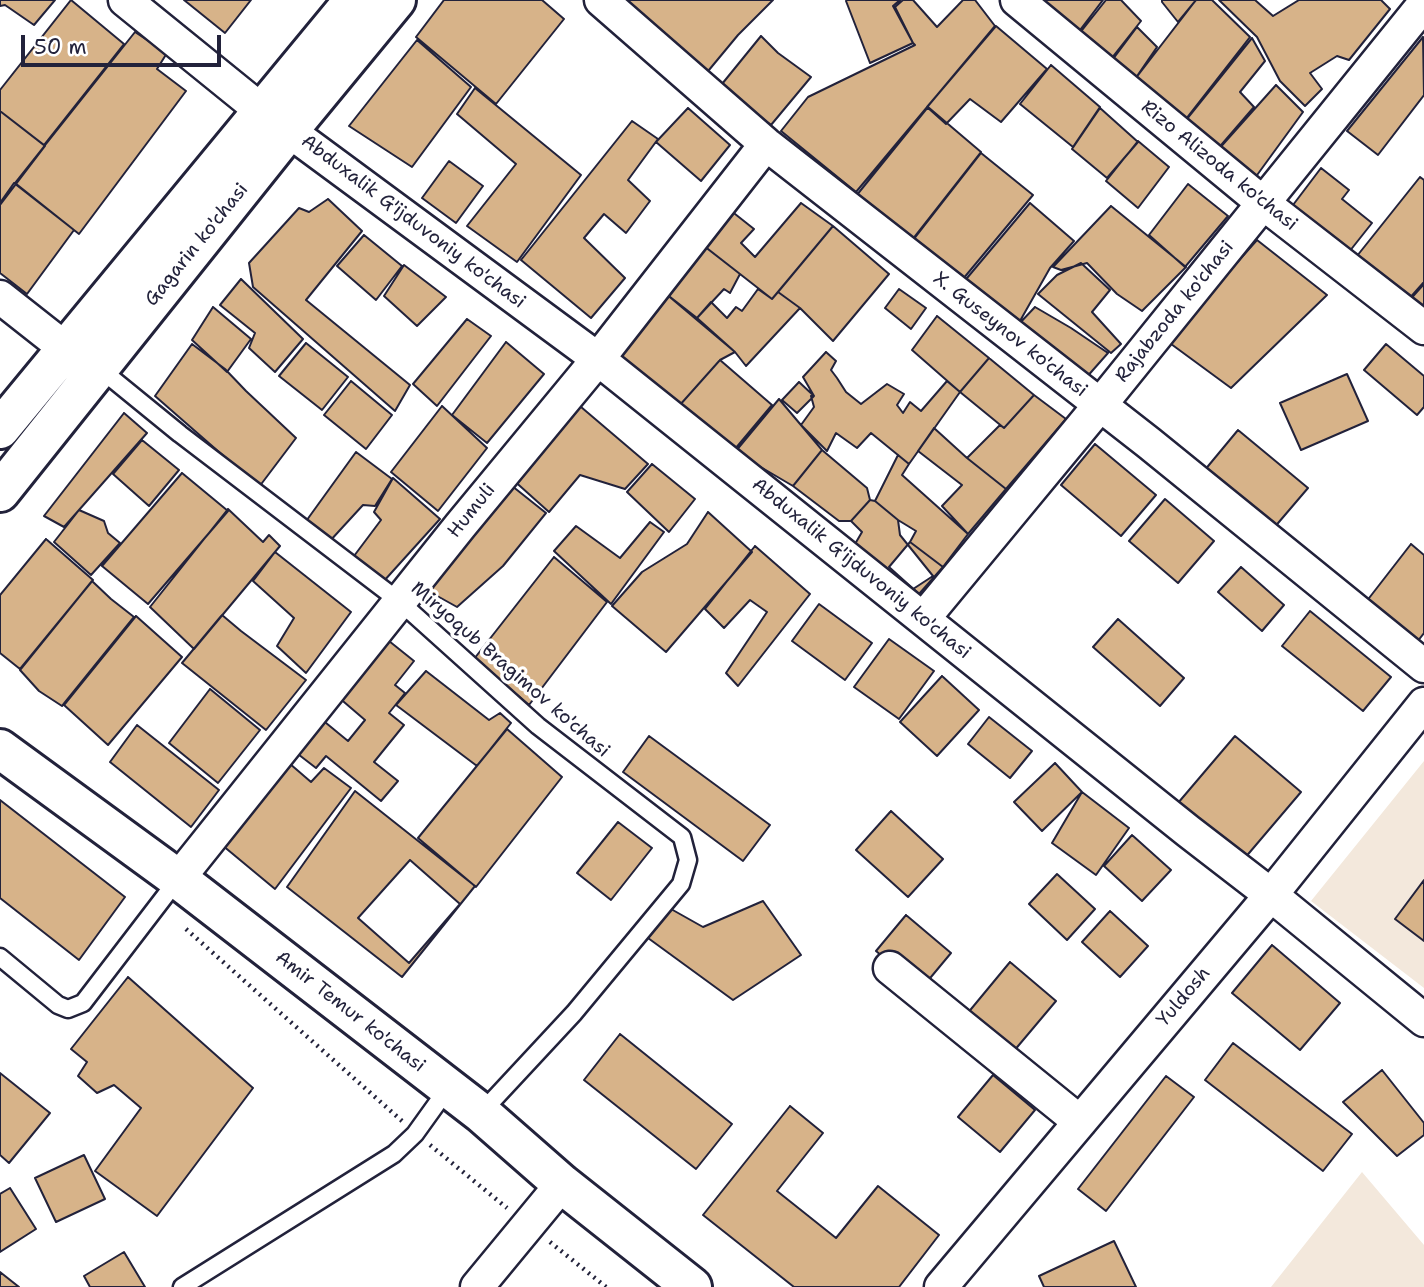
<!DOCTYPE html>
<style>
body{margin:0}
#map{position:relative;width:1424px;height:1287px;overflow:hidden;background:#fff;font-family:"Shantell Sans",sans-serif}
canvas{display:block}
.scale{position:absolute;left:21px;top:35px;width:200px;height:32px;box-sizing:border-box;border:4px solid #22223b;border-top:0;padding-left:9px;font-size:21px;line-height:24px;white-space:nowrap;color:#22223b;-webkit-text-stroke:5px #fff;paint-order:stroke}
</style>
<div id="map">
<canvas width="1424" height="1287"></canvas>
<div class="scale">50 m</div>
</div>
<script>
const ctx = document.querySelector('canvas').getContext('2d');
ctx.lineJoin = 'round';
function paint(path, color) {
  ctx.fillStyle = color;
  ctx.fill(path, 'evenodd');
}
function toPath(rows) {
  const path = new Path2D();
  for (const r of rows) {
    path.moveTo(r[0], r[1]);
    for (let i = 2; i < r.length; i += 2) path.lineTo(r[i], r[i + 1]);
  }
  return path;
}
function trace(path, color, width, dash) {
  ctx.strokeStyle = color;
  ctx.lineWidth = width;
  ctx.lineCap = dash ? 'butt' : 'round';
  ctx.setLineDash(dash || []);
  ctx.stroke(path);
}
function write(font, color, halo, rows, align = 'center') {
  ctx.font = font + ' "Shantell Sans",sans-serif';
  ctx.lineWidth = 7;
  ctx.setLineDash([]);
  ctx.textBaseline = 'middle';
  ctx.strokeStyle = halo;
  ctx.fillStyle = color;
  for (const [text, x, y, turn = 0] of rows) {
    ctx.save();
    ctx.translate(x, y);
    ctx.rotate((+turn || 0) * Math.PI / 180);
    ctx.textAlign = isNaN(turn) ? turn : align;
    if (halo) ctx.strokeText(text, 0, 0);
    ctx.fillText(text, 0, 0);
    ctx.restore();
  }
}
const built = toPath([
 [1424,761,1424,988,1311,901],
 [1362,1172,1424,1245,1424,1287,1271,1287]
]);
const building = toPath([
 [0,0,55,0,34,25,5,5,0,6,0,0],
 [71,0,124,44,44,145,0,111,0,90,71,0],
 [184,0,251,0,225,33,184,0],
 [444,0,542,0,564,19,496,104,416,37,444,0],
 [618,0,773,0,738,35,704,76,618,0],
 [847,0,900,0,893,6,913,43,870,63,846,1,847,0],
 [903,0,913,0,937,27,963,0,975,0,995,26,856,192,781,131,808,97,915,45,913,43,895,7,903,0],
 [1035,0,1103,0,1077,34,1035,0],
 [1106,0,1121,0,1141,21,1111,59,1079,34,1106,0],
 [1162,0,1196,0,1178,22,1162,2,1162,0],
 [1196,0,1212,0,1250,37,1182,124,1132,83,1196,0],
 [1219,0,1255,0,1273,16,1299,0,1381,0,1390,9,1349,60,1337,56,1310,73,1322,89,1305,106,1280,81,1257,37,1219,0],
 [996,26,1047,69,1001,122,970,99,946,124,927,107,996,26],
 [1137,27,1157,47,1133,82,1110,63,1137,27],
 [135,32,167,53,157,69,186,91,79,234,15,183,135,32],
 [761,36,778,53,811,77,771,125,739,101,722,84,761,36],
 [1423,37,1424,95,1378,155,1347,131,1423,37],
 [1252,38,1265,61,1240,92,1254,107,1216,151,1182,125,1252,38],
 [417,40,471,87,412,167,349,126,417,40],
 [1051,65,1100,107,1073,147,1020,104,1051,65],
 [1276,85,1303,112,1252,182,1217,151,1276,85],
 [475,88,581,175,517,262,467,226,516,164,457,114,475,88],
 [928,107,981,152,908,245,856,196,928,107],
 [688,108,730,145,701,181,656,142,688,108],
 [1100,108,1138,142,1107,178,1072,149,1100,108],
 [0,111,45,146,0,205,0,111],
 [632,121,658,139,628,180,650,201,626,233,604,214,584,238,625,278,591,318,521,260,632,121],
 [1138,141,1169,167,1138,208,1106,181,1138,141],
 [981,153,1033,195,958,285,910,244,981,153],
 [449,161,483,186,456,223,422,198,449,161],
 [1321,168,1349,190,1342,199,1372,223,1349,252,1293,205,1321,168],
 [1420,177,1424,180,1424,284,1407,303,1353,261,1420,177],
 [14,183,74,230,27,294,0,273,0,203,14,183],
 [1188,184,1228,216,1185,267,1149,235,1188,184],
 [328,199,362,231,306,300,410,385,395,411,253,287,249,263,299,208,309,212,328,199],
 [801,203,833,226,772,299,699,242,730,210,754,229,741,243,755,257,801,203],
 [1030,203,1074,241,1050,268,1016,328,962,284,1030,203],
 [1111,206,1186,267,1142,311,1117,294,1087,263,1061,270,1053,267,1111,206],
 [833,226,889,274,833,341,800,308,778,292,833,226],
 [364,235,402,266,376,300,337,266,364,235],
 [1257,240,1327,295,1231,388,1167,341,1257,240],
 [704,246,740,274,730,293,724,289,697,318,665,293,704,246],
 [1081,263,1110,290,1092,312,1121,344,1111,353,1038,294,1057,275,1081,263],
 [404,265,446,297,417,326,384,296,404,265],
 [241,279,303,339,275,372,249,348,255,333,220,305,241,279],
 [1424,282,1424,313,1408,300,1424,282],
 [758,289,772,299,778,292,800,308,746,366,735,352,697,318,711,302,727,318,736,307,742,311,758,289],
 [899,289,926,308,911,329,885,308,899,289],
 [665,293,735,352,720,360,679,406,615,352,665,293],
 [213,307,251,339,227,372,192,340,213,307],
 [1035,307,1071,328,1108,353,1085,379,1017,326,1035,307],
 [937,316,989,358,960,392,912,350,937,316],
 [467,319,491,336,437,406,413,384,467,319],
 [506,342,544,374,487,443,452,415,506,342],
 [306,343,348,377,322,410,279,376,306,343],
 [192,344,225,369,246,391,296,438,259,487,155,396,192,344],
 [1386,344,1424,376,1424,407,1417,415,1364,370,1386,344],
 [826,352,836,361,831,370,837,378,846,392,861,404,887,384,904,394,897,405,903,413,910,402,921,411,947,381,960,392,909,464,871,433,857,448,836,433,827,451,801,425,814,407,811,396,814,396,803,377,826,352],
 [989,358,1034,395,1004,428,960,392,989,358],
 [720,360,772,405,735,449,679,406,720,360],
 [1347,374,1368,421,1301,450,1280,403,1347,374],
 [351,381,392,415,366,449,324,415,351,381],
 [799,382,814,396,797,413,782,400,799,382],
 [1034,395,1066,419,1006,489,967,458,1000,425,1004,428,1034,395],
 [779,399,822,450,793,486,735,452,779,399],
 [574,401,648,464,625,489,580,475,549,512,511,478,574,401],
 [442,406,487,448,438,511,391,472,442,406],
 [124,413,147,433,64,527,44,516,124,413],
 [934,428,967,458,1006,489,968,534,942,506,962,485,918,451,934,428],
 [1238,430,1308,488,1273,529,1204,471,1238,430],
 [142,440,179,470,149,506,113,474,142,440],
 [1095,444,1156,495,1121,536,1061,485,1095,444],
 [822,450,867,488,870,500,851,521,839,521,793,486,822,450],
 [356,452,392,479,375,506,363,505,329,542,304,524,356,452],
 [898,455,909,464,902,475,968,534,943,567,910,542,916,531,898,520,875,501,898,455],
 [652,464,695,499,669,532,627,492,652,464],
 [182,473,228,511,148,604,102,566,182,473],
 [393,478,440,519,383,582,354,556,381,520,374,512,393,478],
 [507,482,546,513,503,566,457,607,423,588,507,482],
 [1165,499,1214,541,1178,583,1129,541,1165,499],
 [870,500,875,501,898,520,900,535,933,576,910,591,855,544,862,532,851,521,870,500],
 [228,509,263,542,269,535,280,546,194,649,150,607,228,509],
 [79,510,104,521,108,533,120,543,91,575,54,542,79,510],
 [708,512,752,552,666,652,612,606,642,572,687,544,708,512],
 [650,522,664,532,611,604,554,551,576,526,620,558,650,522],
 [46,539,93,580,20,669,0,653,0,595,46,539],
 [910,542,943,567,919,594,889,567,910,542],
 [1411,544,1424,555,1424,633,1417,642,1366,602,1411,544],
 [755,546,810,594,738,686,726,673,767,612,750,600,724,628,705,609,755,546],
 [275,552,351,612,306,673,277,646,294,618,253,581,275,552],
 [554,557,607,602,529,705,474,659,554,557],
 [1241,567,1284,605,1262,631,1218,592,1241,567],
 [92,581,111,599,134,617,62,706,39,691,20,670,92,581],
 [819,604,872,643,845,680,792,641,819,604],
 [1310,611,1391,677,1363,711,1282,646,1310,611],
 [222,615,241,631,306,680,266,730,182,663,222,615],
 [136,616,182,657,108,745,64,705,136,616],
 [1118,619,1184,678,1160,706,1093,647,1118,619],
 [384,637,414,661,395,685,405,693,389,713,404,725,374,762,398,781,381,801,326,756,316,768,294,751,320,718,348,741,365,720,337,696,384,637],
 [889,639,934,671,899,719,854,687,889,639],
 [426,671,489,720,500,713,511,723,477,766,396,705,426,671],
 [942,676,979,710,937,756,900,722,942,676],
 [210,689,260,730,218,783,169,743,210,689],
 [989,717,1032,751,1010,778,968,744,989,717],
 [137,725,219,790,191,827,110,762,137,725],
 [507,729,562,777,476,887,418,838,507,729],
 [649,736,770,825,743,861,623,772,649,736],
 [1235,736,1301,792,1244,859,1178,803,1235,736],
 [282,757,311,782,324,768,351,788,275,889,216,840,282,757],
 [1055,763,1082,792,1042,831,1014,802,1055,763],
 [355,791,475,886,402,977,287,887,355,791],
 [1082,792,1129,828,1096,875,1052,843,1082,792],
 [0,800,125,897,79,960,0,898,0,800],
 [891,811,943,859,908,897,856,850,891,811],
 [618,822,652,848,611,900,577,873,618,822],
 [1132,835,1171,870,1142,901,1104,866,1132,835],
 [410,860,460,904,409,963,358,918,410,860],
 [1057,874,1095,909,1067,940,1029,904,1057,874],
 [1424,880,1424,941,1395,919,1424,880],
 [763,901,801,955,733,1000,648,938,671,909,703,927,763,901],
 [1110,911,1148,946,1120,977,1082,942,1110,911],
 [906,915,951,953,921,989,876,951,906,915],
 [1272,945,1340,1003,1300,1050,1232,993,1272,945],
 [1010,962,1056,1001,1008,1058,962,1020,1010,962],
 [128,977,253,1088,157,1216,95,1171,141,1108,114,1085,97,1093,78,1076,87,1062,71,1049,128,977],
 [620,1034,732,1124,696,1169,584,1080,620,1034],
 [1233,1043,1352,1134,1323,1171,1205,1080,1233,1043],
 [1382,1070,1424,1123,1424,1135,1397,1156,1343,1102,1382,1070],
 [0,1073,50,1113,9,1163,0,1155,0,1073],
 [993,1075,1035,1110,1000,1152,958,1117,993,1075],
 [1166,1076,1194,1097,1106,1211,1078,1189,1166,1076],
 [790,1106,823,1133,777,1191,836,1238,878,1186,939,1235,899,1287,794,1287,703,1215,790,1106],
 [84,1155,105,1199,56,1222,35,1178,84,1155],
 [10,1188,36,1229,0,1252,0,1194,10,1188],
 [1114,1241,1136,1287,1044,1287,1039,1276,1114,1241],
 [124,1252,145,1287,90,1287,84,1276,124,1252],
 [0,1272,19,1287,0,1287,0,1272]
]);
const path = toPath([
 [186,929,402,1121],
 [430,1145,507,1208],
 [550,1242,606,1287]
]);
const service = toPath([
 [99,368,180,434,399,601,538,726,682,837,688,860,681,884,574,1013,481,1113],
 [0,957,58,1005,68,1009,83,1003,178,879],
 [182,1287,394,1154,415,1134,448,1088]
]);
const minor = toPath([
 [125,0,262,111,598,359,1188,831,1271,895,1424,1020],
 [601,0,766,144,1149,443,1424,666],
 [1017,0,1263,203,1424,328],
 [0,297,66,349],
 [923,619,1100,405,1424,4],
 [178,879,460,526,598,359,766,144],
 [890,968,1080,1122],
 [477,1287,562,1184],
 [941,1287,1271,895,1424,704]
]);
const secondary = toPath([
 [0,429,354,0],
 [0,492,289,130,396,0],
 [0,749,178,879,481,1113,562,1184,692,1287]
]);
const streetNames = [
 ["Rizo Alizoda ko'chasi",1219,166,39],
 ["Abduxalik G'ijduvoniy ko'chasi",413,222,37],
 ["Gagarin ko'chasi",197,245,-51],
 ["Rajabzoda ko'chasi",1175,312,-51],
 ["X. Guseynov ko'chasi",1010,335,38],
 ["Humuli",472,511,-51],
 ["Abduxalik G'ijduvoniy ko'chasi",861,569,39],
 ["Miryoqub Bragimov ko'chasi",510,670,41],
 ["Yuldosh",1184,997,-50],
 ["Amir Temur ko'chasi",350,1012,38]
];
paint(built, '#f3e8dc');
paint(building, '#d7b389');
trace(building, '#22223b', 2);
trace(service, '#22223b', 21);
trace(minor, '#22223b', 37);
trace(secondary, '#22223b', 44);
trace(path, '#22223b', 4.5, [2, 5]);
trace(service, '#fff', 16);
trace(minor, '#fff', 32);
trace(secondary, '#fff', 38);
write('19px', '#22223b', '#fff', streetNames);
</script>
